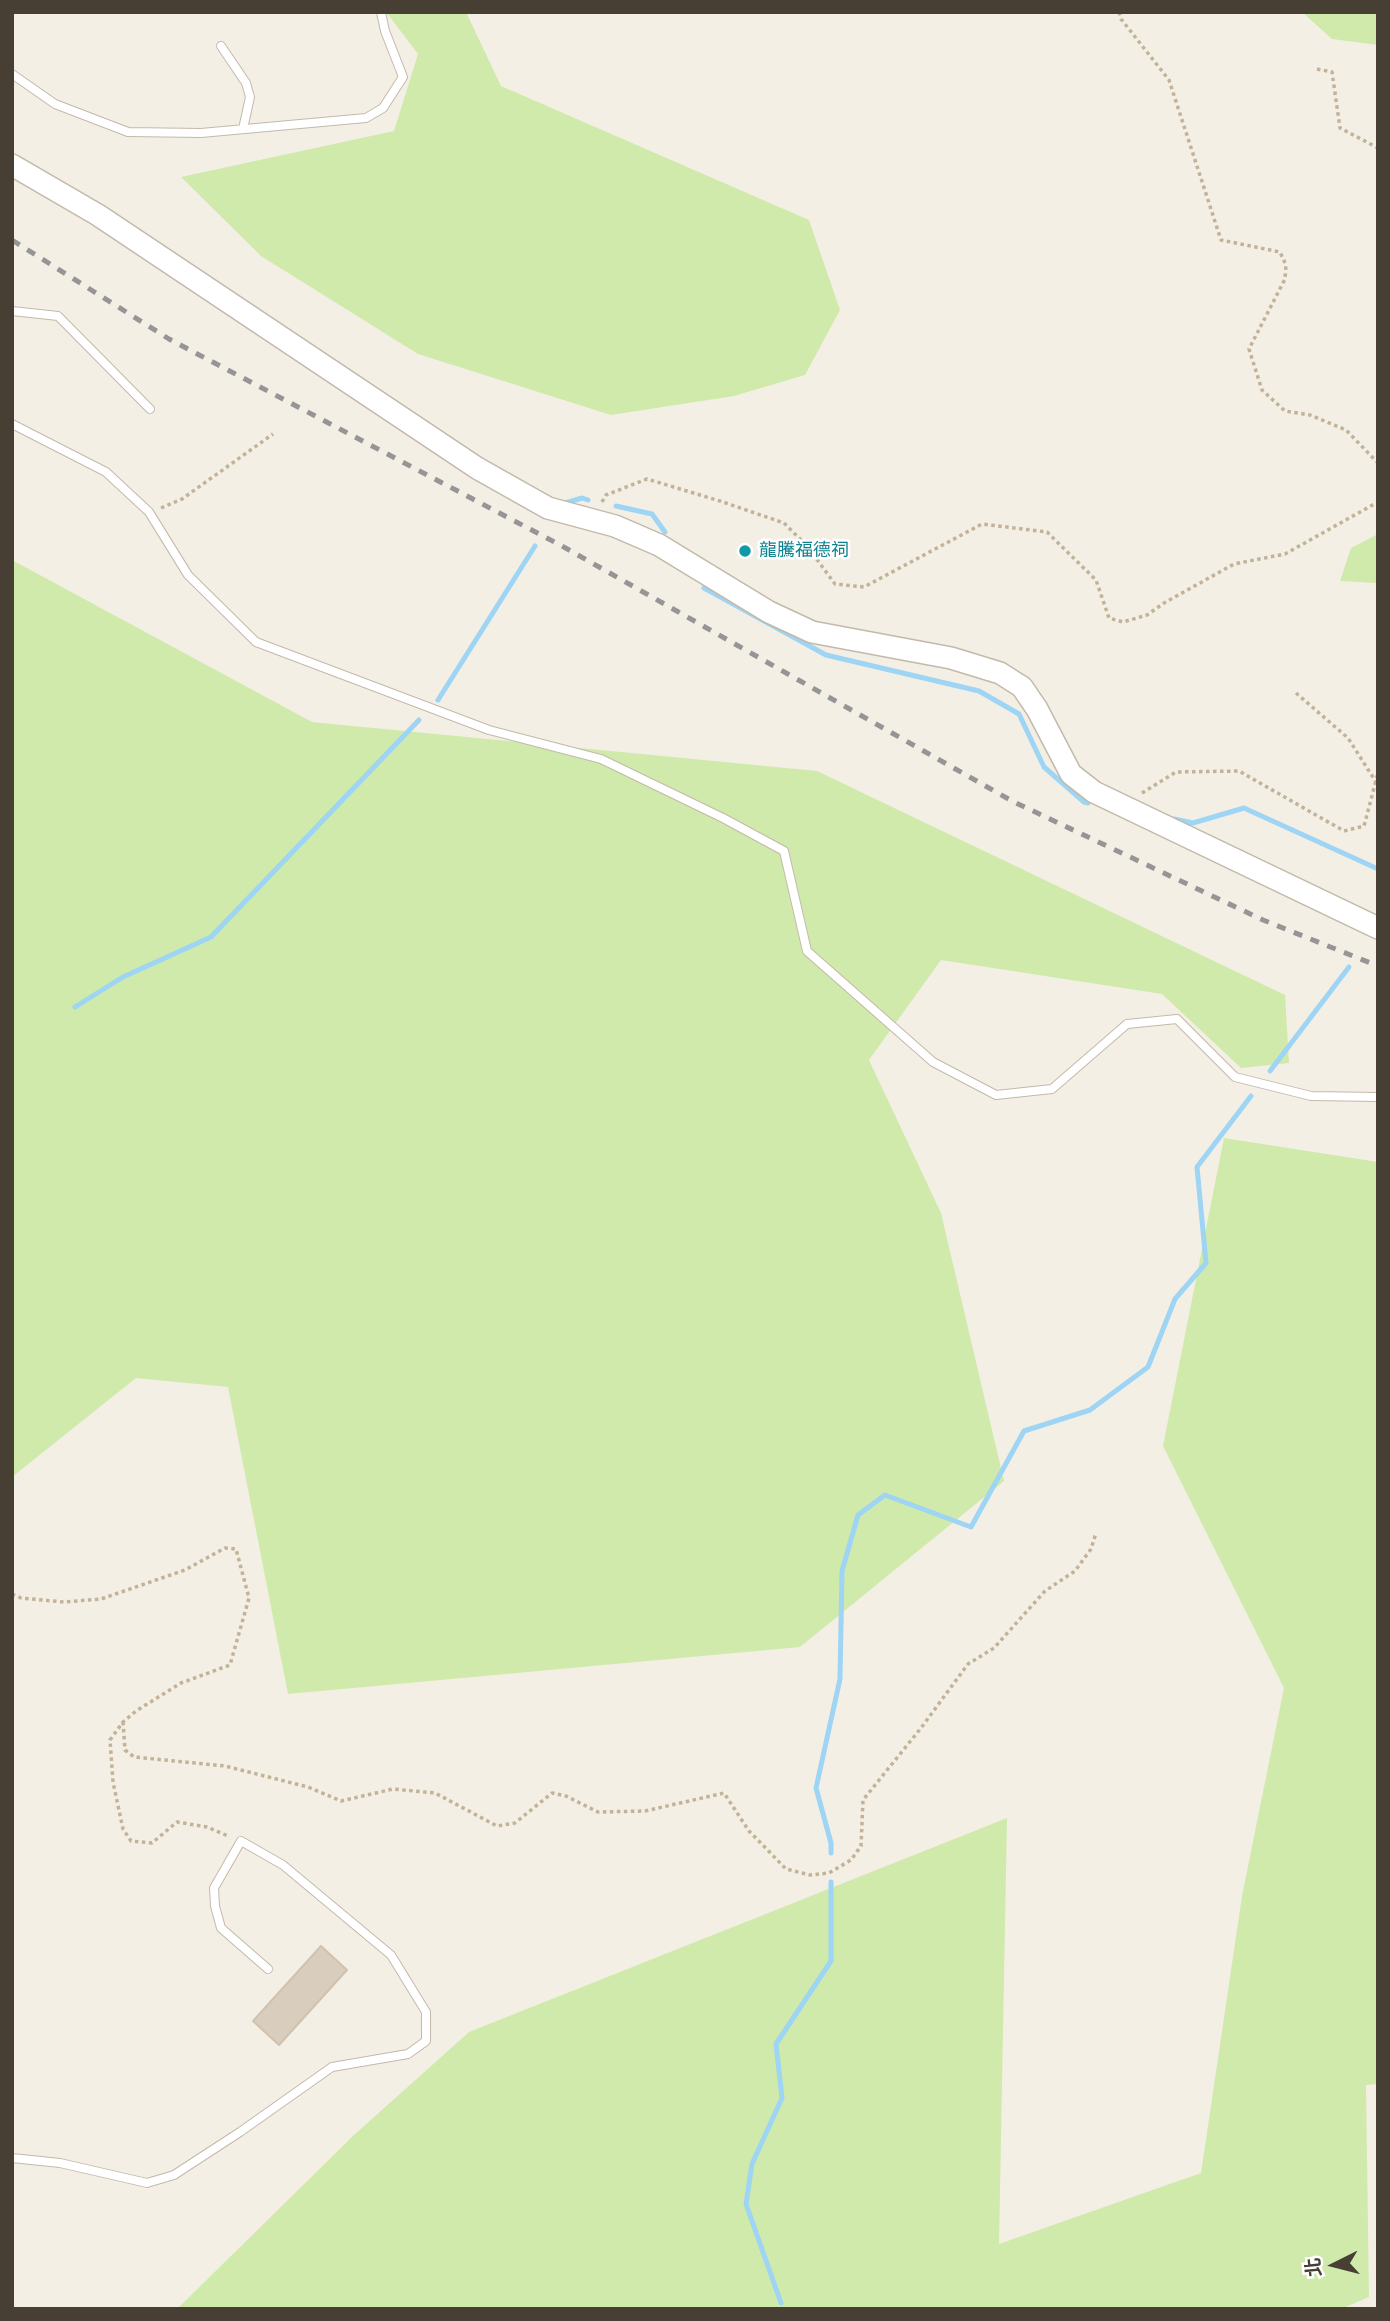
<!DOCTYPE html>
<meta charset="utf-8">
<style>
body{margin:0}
#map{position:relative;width:1390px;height:2321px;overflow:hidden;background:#f4efe5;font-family:Manrope,"Noto Sans TC",sans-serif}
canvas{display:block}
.frame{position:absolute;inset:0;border:14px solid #473f34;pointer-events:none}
.north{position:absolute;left:1299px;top:2230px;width:70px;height:70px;-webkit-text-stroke:5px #fff;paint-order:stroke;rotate:264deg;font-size:19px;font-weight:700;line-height:28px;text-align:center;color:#473f34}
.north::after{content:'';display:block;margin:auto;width:24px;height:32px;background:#473f34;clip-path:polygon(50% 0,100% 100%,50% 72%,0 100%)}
</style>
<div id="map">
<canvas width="1390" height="2321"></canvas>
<div class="frame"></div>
<div class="north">北</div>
</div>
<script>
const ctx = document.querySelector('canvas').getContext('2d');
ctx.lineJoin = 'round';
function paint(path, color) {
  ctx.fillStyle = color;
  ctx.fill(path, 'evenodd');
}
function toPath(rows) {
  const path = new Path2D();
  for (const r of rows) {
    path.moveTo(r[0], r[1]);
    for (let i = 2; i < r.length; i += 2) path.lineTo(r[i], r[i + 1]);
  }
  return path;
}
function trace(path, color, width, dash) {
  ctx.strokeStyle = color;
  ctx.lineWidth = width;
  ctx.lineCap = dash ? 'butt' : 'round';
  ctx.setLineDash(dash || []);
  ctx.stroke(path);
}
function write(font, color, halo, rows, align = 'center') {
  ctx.font = font + ' Manrope,"Noto Sans TC",sans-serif';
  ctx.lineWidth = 5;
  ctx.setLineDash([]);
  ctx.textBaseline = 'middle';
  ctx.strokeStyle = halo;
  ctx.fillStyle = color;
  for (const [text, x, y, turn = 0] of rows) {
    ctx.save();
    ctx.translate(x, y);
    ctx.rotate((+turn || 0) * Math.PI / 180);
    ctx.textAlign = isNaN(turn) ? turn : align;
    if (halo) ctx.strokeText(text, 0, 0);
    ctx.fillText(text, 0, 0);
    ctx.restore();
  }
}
const green = toPath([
 [386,12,466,12,501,86,809,220,840,310,805,375,734,396,611,415,418,354,261,256,181,177,394,131,418,54],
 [1302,12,1378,12,1378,45,1332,39],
 [1378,534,1378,583,1340,581,1351,548],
 [12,560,312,722,817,771,1285,995,1289,1063,1241,1068,1162,994,941,960,869,1060,941,1213,1004,1481,800,1647,288,1694,228,1387,136,1378,12,1477],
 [1224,1138,1378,1162,1378,2084,1366,2085,1369,2297,1341,2309,177,2309,354,2135,469,2032,1007,1818,999,2244,1201,2173,1242,1896,1284,1688,1163,1446]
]);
const stream = toPath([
 [562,504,582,498,588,500],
 [616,506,652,514,665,532],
 [704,588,826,655,979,691,1019,714,1044,767,1084,802,1088,803],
 [438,700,535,546],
 [1174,819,1193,823,1244,808,1378,869],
 [75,1007,123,977,211,937,419,720],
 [1270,1071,1349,967],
 [831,1853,831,1843,816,1788,840,1679,842,1571,858,1515,885,1495,971,1527,1024,1431,1090,1410,1148,1367,1175,1299,1206,1263,1197,1167,1251,1096],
 [781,2303,746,2204,752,2164,782,2098,776,2044,831,1961,831,1882]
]);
const building = toPath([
 [321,1946,347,1970,279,2045,253,2021,321,1946]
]);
const path = toPath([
 [1119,12,1121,19,1169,80,1221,240,1280,252,1286,265,1285,279,1249,349,1262,390,1285,411,1310,415,1346,430,1378,463],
 [1317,69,1332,72,1340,128,1378,148],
 [602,502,606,495,647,479,720,501,784,523,807,546,835,584,864,587,982,524,1047,532,1096,580,1109,618,1123,622,1147,615,1164,603,1234,564,1285,554,1378,502],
 [161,508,182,499,273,434],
 [1296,693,1348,738,1376,782],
 [1142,793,1176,772,1239,771,1344,831,1364,826,1378,773],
 [12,1594,21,1598,64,1602,101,1599,185,1570,225,1548,236,1549,249,1598,230,1665,181,1683,136,1711,123,1722,110,1740,113,1782,123,1829,131,1841,152,1843,177,1822,207,1827,228,1836],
 [123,1722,125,1750,134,1757,225,1766,308,1787,341,1801,393,1789,435,1793,497,1826,515,1823,552,1793,566,1796,598,1812,645,1811,724,1793,749,1831,786,1869,810,1875,829,1873,851,1860,861,1846,863,1800,921,1728,968,1664,994,1648,1045,1591,1075,1571,1091,1549,1096,1533]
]);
const service = toPath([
 [221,46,246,83,250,97,243,129],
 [12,74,55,104,128,132,201,133,366,118,383,108,403,77,385,31,381,12],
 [12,311,58,316,150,409],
 [12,424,106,472,149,512,188,575,256,642,489,730,601,759,723,818,784,851,807,951,933,1062,996,1095,1052,1089,1127,1024,1177,1019,1235,1077,1311,1096,1378,1097],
 [12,2158,60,2163,147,2183,174,2175,240,2132,332,2067,408,2054,426,2041,426,2012,391,1955,283,1865,241,1841,214,1888,215,1906,221,1928,268,1969]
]);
const tertiary = toPath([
 [12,165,98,215,477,468,548,508,615,526,659,545,769,612,812,632,951,658,1000,673,1022,687,1037,709,1071,774,1094,792,1378,928]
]);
const rail = toPath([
 [12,240,169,339,562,546,1012,801,1263,920,1378,966]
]);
const markers = [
 [745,551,7,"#0f9aa8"]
];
const cultureNames = [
 ["龍騰福德祠",759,551]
];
paint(green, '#d0eaab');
trace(stream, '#9ed4f4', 5);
paint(building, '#d9cdbd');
trace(building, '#d1c2ad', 2);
trace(service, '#c3b9aa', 10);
trace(tertiary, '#c3b9aa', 24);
trace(path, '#c2b298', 3.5, [3.5, 3.5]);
trace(service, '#fff', 8);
trace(tertiary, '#fff', 21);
trace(rail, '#959595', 5, [9, 9]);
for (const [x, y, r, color] of markers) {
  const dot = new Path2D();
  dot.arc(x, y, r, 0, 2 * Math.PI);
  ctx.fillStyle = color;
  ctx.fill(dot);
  trace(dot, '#fff', 2.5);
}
write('18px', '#0d838f', '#fff', cultureNames, 'left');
</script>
